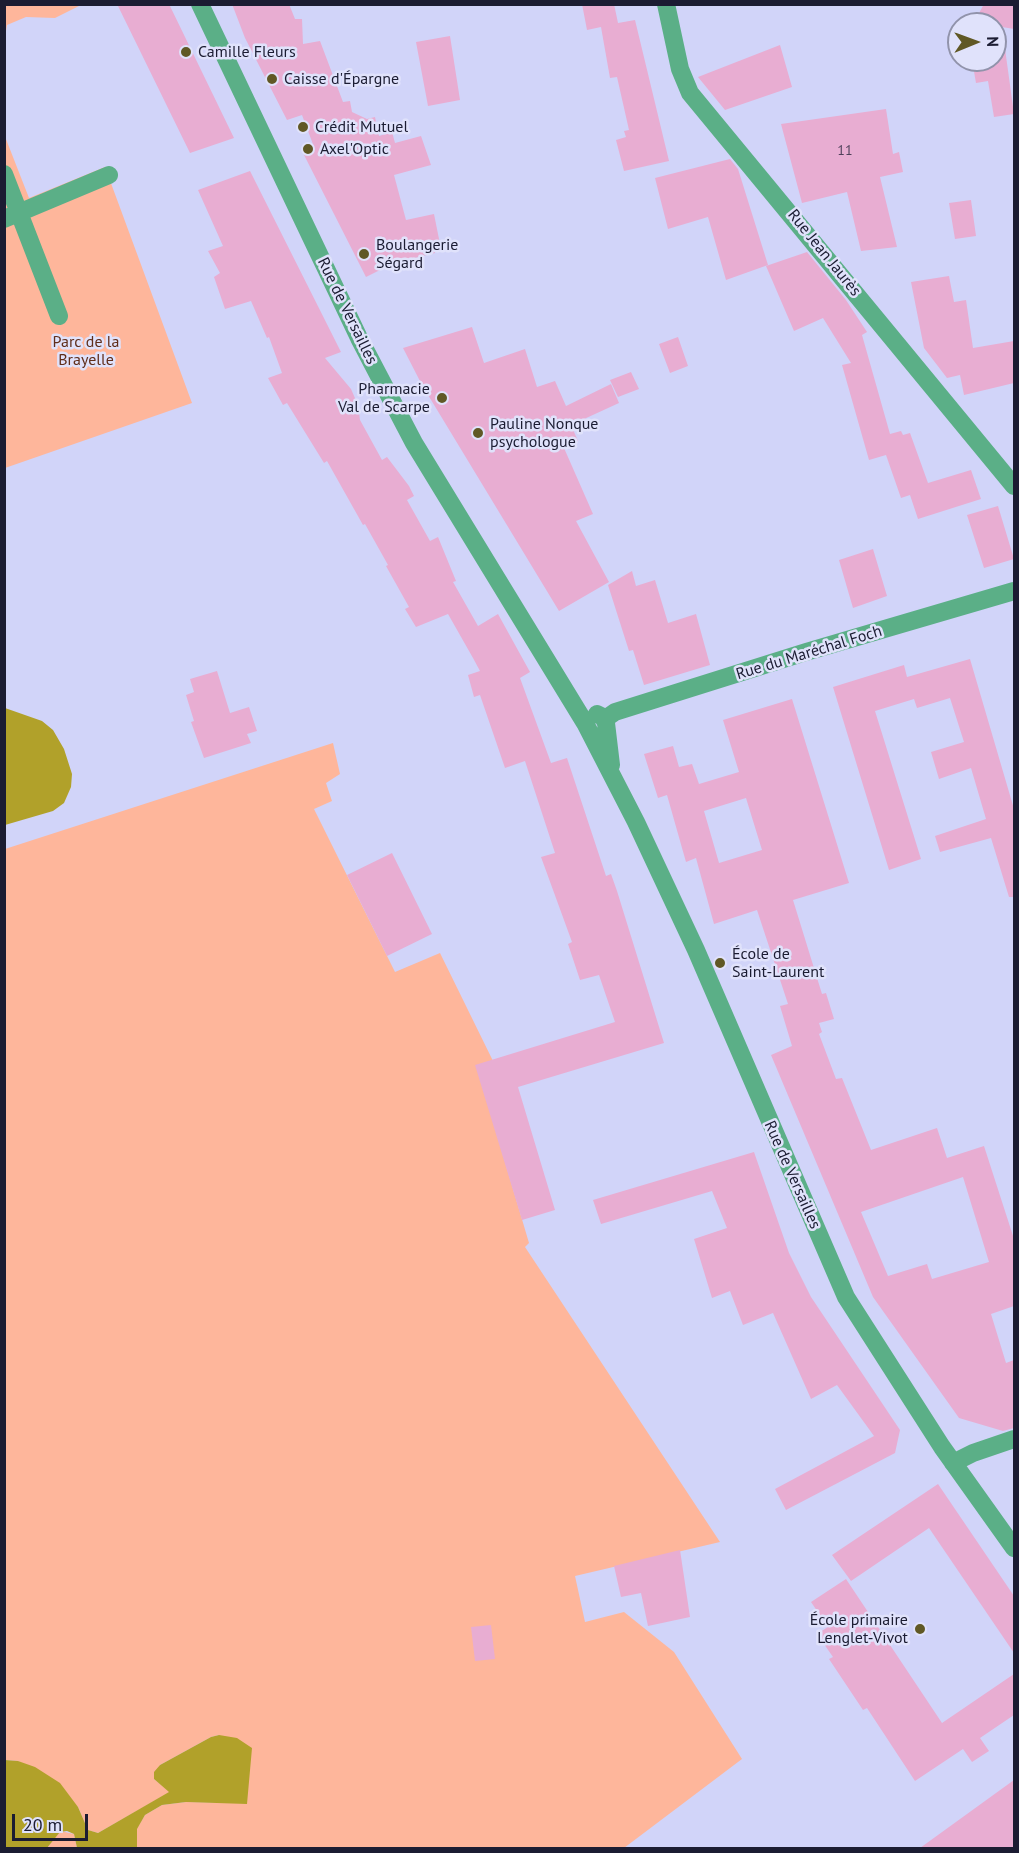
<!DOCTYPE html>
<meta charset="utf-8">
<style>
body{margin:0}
#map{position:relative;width:1019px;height:1853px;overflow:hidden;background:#d1d4f9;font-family:"PT Sans",sans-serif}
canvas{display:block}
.frame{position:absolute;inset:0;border:6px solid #1b1c32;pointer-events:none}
.north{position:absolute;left:947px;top:12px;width:60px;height:60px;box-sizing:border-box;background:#e0e2fb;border:2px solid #9193ab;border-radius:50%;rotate:89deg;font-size:16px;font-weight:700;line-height:24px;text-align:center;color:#1b1c32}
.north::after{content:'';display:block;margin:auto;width:21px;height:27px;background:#605825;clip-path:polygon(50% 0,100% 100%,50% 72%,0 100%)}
.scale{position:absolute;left:12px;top:1814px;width:76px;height:27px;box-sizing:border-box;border:3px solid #1b1c32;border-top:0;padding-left:8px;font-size:18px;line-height:21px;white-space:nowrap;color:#1b1c32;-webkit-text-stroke:4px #e0e2fb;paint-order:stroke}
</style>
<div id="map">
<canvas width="1019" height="1853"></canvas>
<div class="frame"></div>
<div class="north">N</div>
<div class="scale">20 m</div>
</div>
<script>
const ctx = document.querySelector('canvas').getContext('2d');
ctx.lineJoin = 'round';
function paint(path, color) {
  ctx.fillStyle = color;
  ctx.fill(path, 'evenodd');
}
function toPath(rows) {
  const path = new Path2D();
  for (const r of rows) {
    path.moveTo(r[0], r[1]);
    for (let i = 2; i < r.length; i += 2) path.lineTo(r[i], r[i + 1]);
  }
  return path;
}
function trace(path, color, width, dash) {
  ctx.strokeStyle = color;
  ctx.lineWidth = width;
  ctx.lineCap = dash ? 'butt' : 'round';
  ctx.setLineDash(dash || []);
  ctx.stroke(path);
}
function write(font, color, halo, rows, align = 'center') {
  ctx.font = font + ' "PT Sans",sans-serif';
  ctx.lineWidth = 5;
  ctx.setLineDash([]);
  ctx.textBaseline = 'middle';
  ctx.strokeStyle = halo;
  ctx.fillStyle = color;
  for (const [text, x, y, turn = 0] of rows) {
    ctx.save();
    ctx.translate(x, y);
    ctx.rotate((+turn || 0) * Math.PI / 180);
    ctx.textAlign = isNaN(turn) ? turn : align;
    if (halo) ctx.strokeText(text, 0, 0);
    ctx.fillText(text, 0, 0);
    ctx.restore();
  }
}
const green = toPath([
 [5,4,81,4,81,5,55,18,26,17,7,25,5,37],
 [4,134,29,198,105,167,192,403,5,468],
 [333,743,340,774,326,783,332,801,314,809,395,972,440,953,493,1061,490,1111,529,1243,525,1247,720,1542,575,1576,585,1622,624,1612,674,1652,742,1759,624,1848,137,1848,137,1828,145,1815,162,1805,186,1802,247,1803,219,1735,211,1737,160,1765,154,1779,170,1792,98,1833,88,1830,78,1807,18,1761,5,1760,5,849],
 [60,1831,74,1834,77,1848,47,1848]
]);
const water = toPath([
 [5,708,42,721,53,730,64,749,72,774,71,787,64,803,53,811,5,825],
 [219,1735,237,1738,252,1748,247,1804,186,1802,162,1805,145,1815,137,1829,137,1848,77,1848,74,1834,67,1831,60,1832,47,1848,5,1848,5,1760,18,1761,35,1767,60,1783,78,1807,88,1830,98,1833,169,1792,154,1779,154,1772,160,1765,211,1737]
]);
const building = toPath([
 [117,4,169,4,234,138,190,153],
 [232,4,289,4,295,19,302,19,303,44,320,41,343,102,350,101,352,112,367,119,375,117,379,136,392,132,395,143,421,136,431,165,394,175,406,220,434,214,440,244,433,245,435,253,394,263,366,277,302,151,314,147,302,115,287,120,245,38],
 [582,4,614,4,618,23,635,20,669,161,624,171,616,140,626,137,624,131,629,130,617,77,610,78,601,27,587,30],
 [984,4,1014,4,1014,29,1002,27,1014,114,994,117,988,81,976,83,972,60,995,60,995,24,980,24,978,15],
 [450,36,460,100,428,106,416,42],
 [780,45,792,87,725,110,698,77],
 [886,109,893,154,899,152,903,172,880,177,897,247,861,251,847,192,802,203,781,124],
 [730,159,738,169,768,265,726,280,708,217,668,229,655,178],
 [250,171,341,352,325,358,351,389,358,405,360,420,382,460,387,457,409,486,414,496,407,500,430,541,438,537,456,581,453,582,478,626,498,614,530,672,520,678,551,763,567,758,606,876,611,874,617,891,664,1043,518,1087,555,1210,522,1220,475,1065,615,1022,599,975,580,980,568,944,572,942,541,857,555,853,525,761,505,768,480,695,474,697,468,675,480,671,473,658,448,614,416,627,405,609,409,607,386,566,388,565,365,524,363,525,327,461,324,463,287,403,283,405,268,378,282,373,269,337,267,338,251,301,225,309,214,277,220,273,208,251,223,246,198,190],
 [971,200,976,236,955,239,949,203],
 [807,252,846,300,867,332,862,335,890,434,901,431,903,435,910,433,928,483,971,470,981,499,918,519,910,495,901,498,886,455,869,460,842,365,851,363,823,318,794,331,766,266],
 [949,276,954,302,966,300,973,348,1014,341,1014,383,964,395,960,375,947,378,924,348,911,282],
 [472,327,484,363,525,349,537,387,555,381,566,406,611,384,619,403,571,425,578,441,564,448,593,514,576,521,609,582,559,611,422,385,403,348],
 [678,337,688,366,670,373,659,344],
 [631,372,639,389,618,397,610,380],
 [998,506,1014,559,984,568,967,515],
 [873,549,887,596,853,608,839,560],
 [632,571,636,586,655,580,668,623,696,614,710,665,644,685,633,650,629,651,608,585],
 [970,659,1014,809,1014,897,1009,897,991,838,940,852,935,836,986,819,971,768,939,779,931,752,964,742,950,698,917,708,914,699,875,711,921,859,889,870,833,687,904,665,907,677],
 [217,671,230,713,249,707,257,731,247,734,251,743,204,758,191,722,194,721,186,695,194,692,190,679],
 [792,699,849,883,793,900,822,994,826,993,834,1019,819,1023,822,1032,819,1034,836,1079,842,1078,871,1150,937,1128,947,1158,984,1146,1014,1239,1014,1306,991,1314,1006,1363,1014,1360,1014,1428,1003,1431,959,1418,873,1297,771,1055,792,1046,780,1006,788,1004,757,910,714,924,696,858,686,862,667,795,658,798,644,754,673,746,679,767,692,764,699,784,739,772,723,720],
 [746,798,762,850,719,863,704,811],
 [963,1177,989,1262,932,1279,927,1264,888,1276,861,1212],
 [392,853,432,934,387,956,347,875],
 [754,1152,789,1253,811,1297,900,1430,895,1453,786,1510,775,1489,874,1436,837,1385,811,1399,773,1313,743,1325,730,1291,712,1298,694,1239,727,1228,712,1191,601,1224,593,1200],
 [938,1484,1014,1596,1014,1653,929,1528,851,1581,832,1555],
 [680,1550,690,1617,648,1626,641,1593,621,1597,614,1566],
 [846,1579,942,1723,1014,1674,1014,1715,980,1738,989,1751,972,1762,963,1749,915,1781,867,1708,863,1710,829,1659,833,1657,817,1634,828,1627,811,1602],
 [491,1625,495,1659,475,1661,471,1627],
 [1014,1780,1014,1848,920,1848]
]);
const minor = toPath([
 [200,4,359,338,414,443,585,723,636,822,696,950,846,1297,942,1447,1014,1548],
 [666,4,680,69,690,93,1014,486],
 [4,174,59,316],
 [4,219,109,175],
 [597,714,603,717,606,723,611,765],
 [605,719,615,712,806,652,1014,591],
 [953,1463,973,1453,1014,1439]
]);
const markers = [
 [186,52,6,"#605825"],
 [272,79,6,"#605825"],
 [303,127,6,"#605825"],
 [308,149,6,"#605825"],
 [364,254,6,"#605825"],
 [442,398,6,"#605825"],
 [478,433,6,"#605825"],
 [720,963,6,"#605825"],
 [920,1629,6,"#605825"]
];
const numberNames = [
 ["11",845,151]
];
const poiNames = [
 ["Camille Fleurs",198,52],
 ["Caisse d'Épargne",284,79],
 ["Crédit Mutuel",315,127],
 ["Axel'Optic",320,149],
 ["Boulangerie",376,245],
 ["Ségard",376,263],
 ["Pharmacie",430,389,"right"],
 ["Val de Scarpe",430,407,"right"],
 ["Pauline Nonque",490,424],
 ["psychologue",490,442],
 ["École de",732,954],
 ["Saint-Laurent",732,972],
 ["École primaire",908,1620,"right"],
 ["Lenglet-Vivot",908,1638,"right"]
];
const streetNames = [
 ["Rue Jean Jaurès",824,253,51],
 ["Rue de Versailles",347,311,64],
 ["Rue du Maréchal Foch",809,653,-17],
 ["Rue de Versailles",792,1175,66]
];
const parkNames = [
 ["Parc de la",86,342],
 ["Brayelle",86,360]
];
paint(green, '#feb69b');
paint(water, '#b1a12a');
paint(building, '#e8add2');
trace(minor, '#5baf87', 18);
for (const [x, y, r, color] of markers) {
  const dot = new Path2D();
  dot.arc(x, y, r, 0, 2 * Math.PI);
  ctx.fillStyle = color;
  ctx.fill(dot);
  trace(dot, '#e0e2fb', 2);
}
write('14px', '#4e405a', null, numberNames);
write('16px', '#1b1c32', '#e0e2fb', poiNames, 'left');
write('16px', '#1b1c32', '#e0e2fb', streetNames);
write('16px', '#602e1b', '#e0e2fb', parkNames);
</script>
